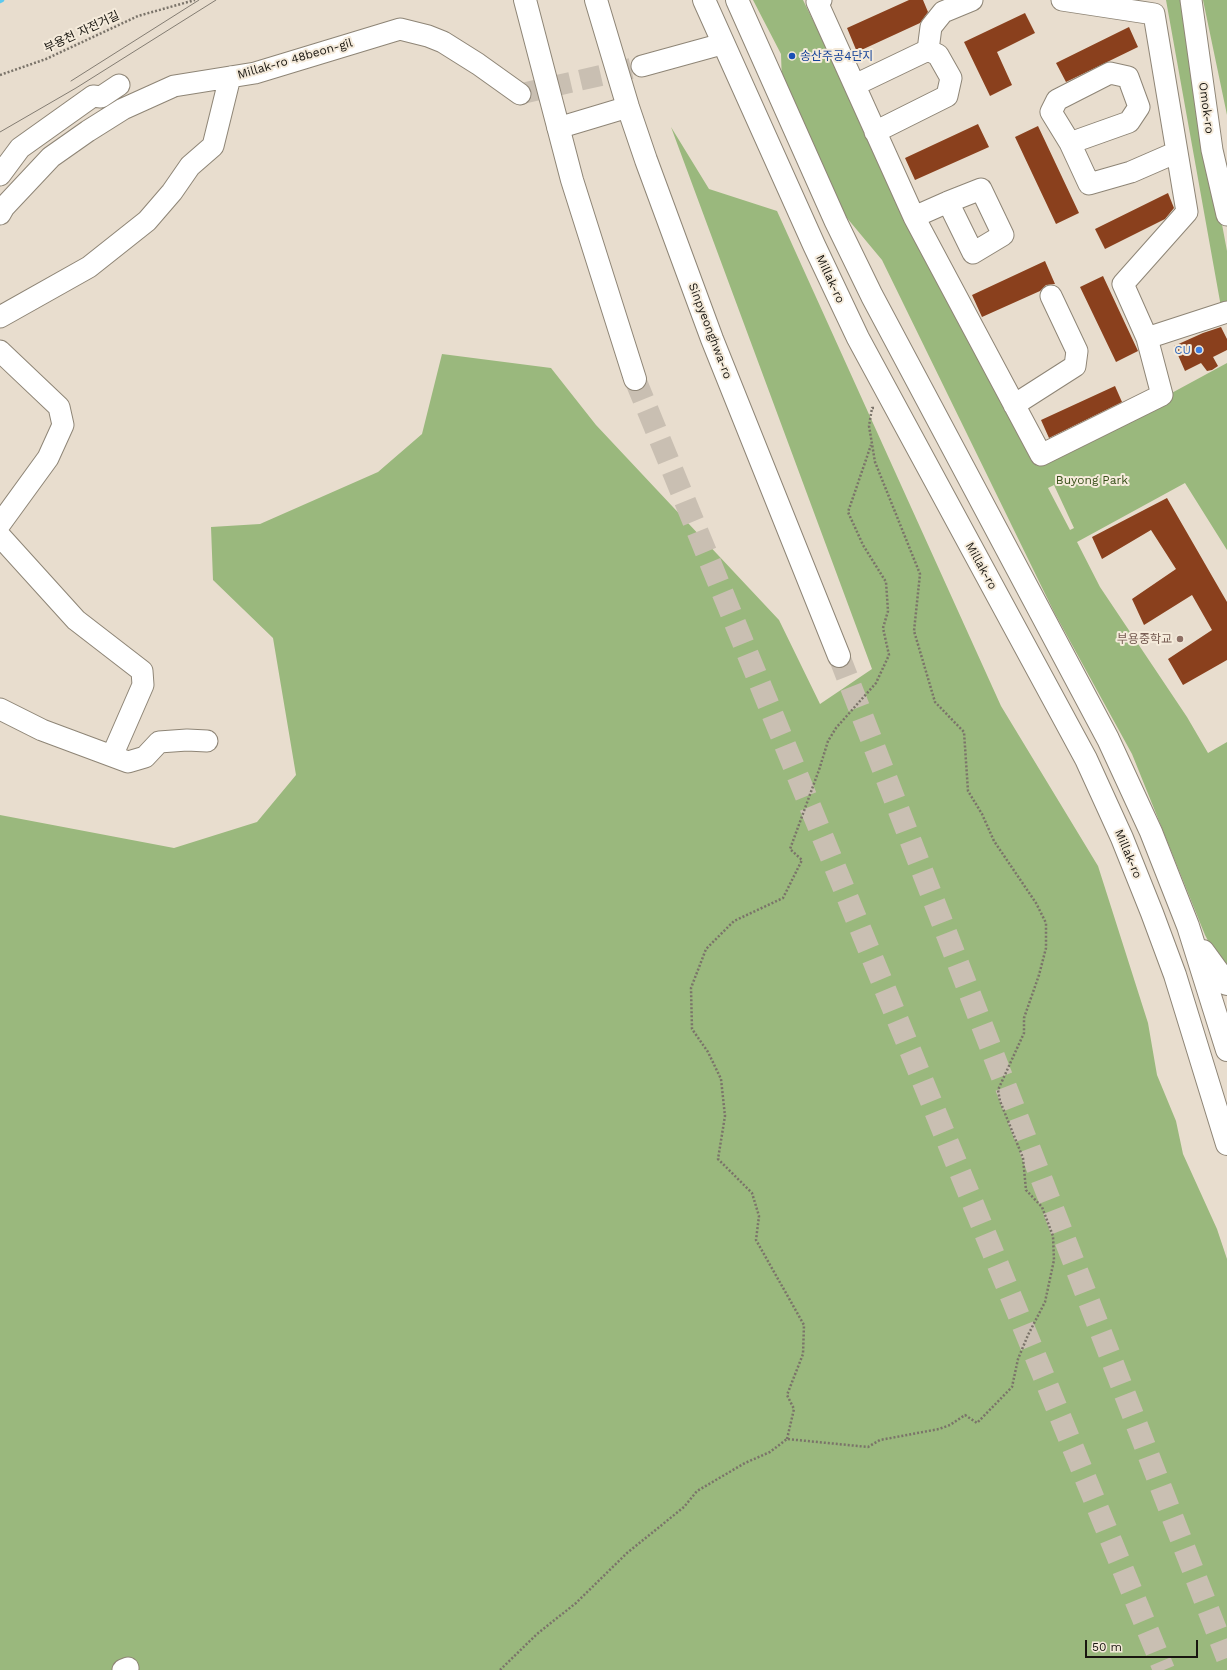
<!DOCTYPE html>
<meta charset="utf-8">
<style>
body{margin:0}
#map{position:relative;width:1227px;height:1670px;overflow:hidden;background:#e8ddce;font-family:"Work Sans",sans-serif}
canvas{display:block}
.scale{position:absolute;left:1085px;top:1640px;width:113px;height:18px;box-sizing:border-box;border:2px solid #191610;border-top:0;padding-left:5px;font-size:12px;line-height:14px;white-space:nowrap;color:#191610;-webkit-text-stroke:3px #f5ebdb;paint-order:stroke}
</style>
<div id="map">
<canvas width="1227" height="1670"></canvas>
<div class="scale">50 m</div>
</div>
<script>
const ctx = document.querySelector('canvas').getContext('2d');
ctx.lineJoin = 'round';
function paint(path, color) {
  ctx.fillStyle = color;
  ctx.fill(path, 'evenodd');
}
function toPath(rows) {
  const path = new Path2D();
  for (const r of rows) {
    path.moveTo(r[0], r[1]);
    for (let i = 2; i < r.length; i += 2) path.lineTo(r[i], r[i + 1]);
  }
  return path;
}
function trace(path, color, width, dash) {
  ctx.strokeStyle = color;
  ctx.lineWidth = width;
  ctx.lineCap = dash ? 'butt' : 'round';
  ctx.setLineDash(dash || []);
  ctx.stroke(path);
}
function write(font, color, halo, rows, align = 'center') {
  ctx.font = font + ' "Work Sans","Noto Sans KR",sans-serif';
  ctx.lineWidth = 4;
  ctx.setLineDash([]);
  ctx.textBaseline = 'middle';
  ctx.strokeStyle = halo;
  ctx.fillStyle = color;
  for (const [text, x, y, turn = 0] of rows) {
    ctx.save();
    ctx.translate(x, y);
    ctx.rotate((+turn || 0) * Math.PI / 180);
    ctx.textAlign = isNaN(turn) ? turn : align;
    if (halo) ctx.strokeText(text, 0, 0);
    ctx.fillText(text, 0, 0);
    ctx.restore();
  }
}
const green = toPath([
 [753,0,803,0,944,285,1037,466,1227,363,1227,550,1185,483,1077,542,1100,587,1187,717,1208,753,1227,742,1227,973,1224,971,1205,935,1132,754,1054,612,882,260,842,212,782,84,781,54],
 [1054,485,1074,528,1070,530,1048,488],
 [1166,0,1180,0,1227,251,1227,302,1221,307],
 [1203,0,1227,0,1227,115],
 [671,127,709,189,777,211,1001,706,1098,866,1148,1023,1157,1075,1176,1121,1183,1154,1217,1229,1227,1259,1227,1670,0,1670,0,815,174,848,257,822,296,775,273,638,213,580,211,527,260,524,378,472,422,434,442,354,551,368,596,425,779,620,820,704,872,669]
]);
const stream = toPath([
 [0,1,2,0]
]);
const building = toPath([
 [909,0,923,0,928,12,920,23,857,52,847,28],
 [1025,13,1035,33,997,52,1012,85,990,96,964,42],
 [1129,27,1138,47,1066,82,1056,63],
 [978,124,989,147,915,180,905,158],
 [1038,126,1079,213,1056,224,1015,137],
 [1168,193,1174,208,1165,219,1105,249,1095,229],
 [1045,261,1055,284,1046,285,1040,291,982,317,972,295],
 [1103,276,1138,351,1116,362,1080,287],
 [1221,327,1227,339,1227,350,1213,357,1218,366,1212,370,1207,371,1201,363,1185,371,1174,346,1203,333],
 [1115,386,1122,402,1049,438,1041,420],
 [1167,498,1227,602,1227,660,1183,685,1168,659,1212,630,1192,595,1144,625,1132,599,1176,569,1151,530,1102,559,1092,537]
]);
const minorTunnel = toPath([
 [520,94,642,66]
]);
const highwayTunnel = toPath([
 [635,379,1164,1670],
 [839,656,1227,1658]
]);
const path = toPath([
 [0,75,46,59,138,16,195,0],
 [787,1439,794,1409,787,1395,803,1354,804,1325,756,1240,759,1216,752,1193,718,1159,725,1116,721,1079,708,1052,692,1029,691,988,706,949,734,921,783,898,802,860,790,849,819,770,828,741,836,728,876,683,889,655,883,628,888,611,886,582,863,545,848,512,871,445],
 [500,1670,537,1634,576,1603,627,1553,684,1507,697,1491,745,1463,770,1452,787,1439,868,1447,880,1440,939,1429,950,1425,965,1415,977,1423,1012,1387,1018,1359,1028,1335,1045,1302,1054,1260,1053,1236,1042,1207,1026,1190,1023,1158,1000,1101,998,1090,1024,1033,1024,1018,1039,975,1046,948,1046,923,1036,903,994,841,982,814,968,791,964,732,935,702,914,631,920,574,875,462,869,426,872,408,874,408]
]);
const minor = toPath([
 [821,0,817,2,914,217],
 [1062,0,1154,14,1187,212,1123,284,1147,338],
 [1191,0,1212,150,1227,215],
 [642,66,722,44],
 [855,85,928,50,931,27,943,12,972,0],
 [558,128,628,107],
 [875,132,947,96,951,78,938,55,928,50],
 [1070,143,1129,122,1139,107,1128,77,1110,73,1057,100,1051,112,1070,143,1089,184,1131,172,1177,152],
 [0,175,20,148,93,96,101,97,119,85],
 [948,202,973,253,1003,235,981,189,948,202,914,217,1041,455,1162,395,1147,338,1227,312],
 [0,214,4,207,51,157,88,131,123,109,174,86,255,73,400,29,428,36,443,42,478,64,520,94],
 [0,317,89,267,147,221,172,192,190,166,213,146,230,77],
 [0,351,59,407,63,425,48,458,0,524],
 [1014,405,1075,366,1077,351,1051,296],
 [0,536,76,620,142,671,143,685,112,756],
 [0,709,42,730,128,762,145,757,159,742,187,740,207,741],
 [123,1670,128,1668]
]);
const major = toPath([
 [704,0,814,245,858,338,1086,759,1122,838,1152,913,1175,975,1227,1144],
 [737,0,836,222,872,296,1108,739,1151,832,1188,926,1227,1050],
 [1203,951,1227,984]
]);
const highway = toPath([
 [525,0,572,180,635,379],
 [596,0,628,107,646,160,712,339,839,656]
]);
const tram = toPath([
 [71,81,199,0],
 [0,132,76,88,216,0]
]);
const markers = [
 [792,56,4,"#1a4fb4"],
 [1199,350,4,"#3f7fe0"],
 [1180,639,4,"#8d6e63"]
];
const streetNames = [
 ["부용천 자전거길",82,32,-25],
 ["Millak-ro 48beon-gil",295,59,-16],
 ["Omok-ro",1206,108,82],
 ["Millak-ro",830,279,65],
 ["Sinpyeonghwa-ro",710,331,69],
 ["Millak-ro",981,566,61],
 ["Millak-ro",1128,854,67]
];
const transitNames = [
 ["송산주공4단지",800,56]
];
const shopNames = [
 ["CU",1191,350]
];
const parkNames = [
 ["Buyong Park",1092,480]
];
const educationNames = [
 ["부용중학교",1172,639]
];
paint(green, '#9ab87d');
trace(stream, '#5dc9ef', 4.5);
paint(building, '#8a401d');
trace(minorTunnel, '#c9bfb2', 21, [21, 10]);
trace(highwayTunnel, '#c9bfb2', 22, [22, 11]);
trace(minor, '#8e8576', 23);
trace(major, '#8e8576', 24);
trace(highway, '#8e8576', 24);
trace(path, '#7a7369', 2.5, [2, 2]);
trace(minor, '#fff', 21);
trace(major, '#fff', 22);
trace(highway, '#fff', 22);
trace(tram, '#837c72', 1);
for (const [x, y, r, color] of markers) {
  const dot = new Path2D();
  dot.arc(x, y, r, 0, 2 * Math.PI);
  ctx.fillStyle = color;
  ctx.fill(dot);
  trace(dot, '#f5ebdb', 1.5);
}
write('12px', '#191610', '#f5ebdb', streetNames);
write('12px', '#164399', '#f5ebdb', transitNames, 'left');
write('12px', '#366cbe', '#f5ebdb', shopNames, 'right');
write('12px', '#38501a', '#f5ebdb', parkNames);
write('12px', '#785e54', '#f5ebdb', educationNames, 'right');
</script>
